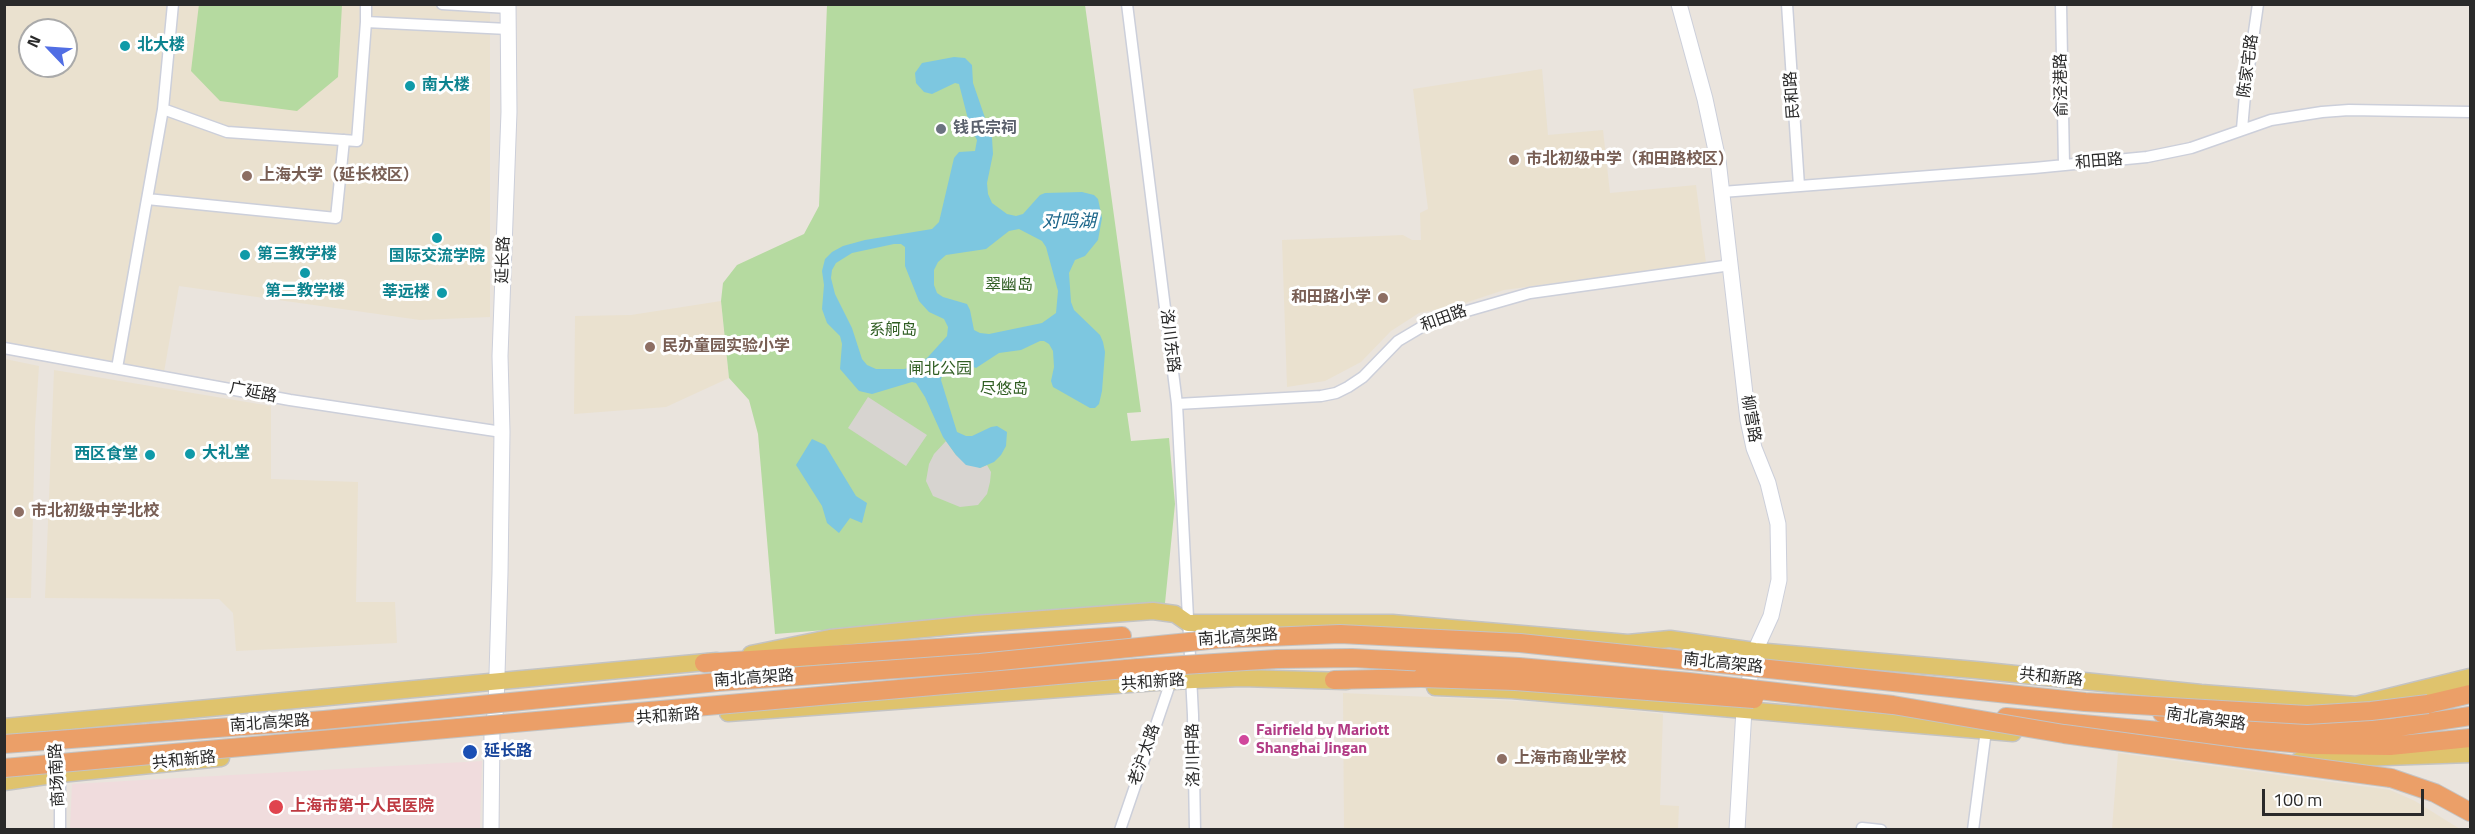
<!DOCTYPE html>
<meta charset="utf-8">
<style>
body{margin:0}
#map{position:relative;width:2475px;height:834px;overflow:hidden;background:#eae4dd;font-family:"Titillium Web",sans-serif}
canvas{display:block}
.frame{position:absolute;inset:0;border:6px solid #2a2a2a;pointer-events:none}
.north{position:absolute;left:18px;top:18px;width:60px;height:60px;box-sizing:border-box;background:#fff;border:2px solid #aaa;border-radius:50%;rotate:295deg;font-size:16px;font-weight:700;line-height:24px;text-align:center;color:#2a2a2a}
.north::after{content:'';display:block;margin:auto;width:21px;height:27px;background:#516ee4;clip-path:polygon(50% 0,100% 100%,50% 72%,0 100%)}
.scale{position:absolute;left:2262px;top:789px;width:162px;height:27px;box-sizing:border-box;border:3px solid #2a2a2a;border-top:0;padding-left:8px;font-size:18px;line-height:21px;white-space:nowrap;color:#2a2a2a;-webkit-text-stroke:4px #fff;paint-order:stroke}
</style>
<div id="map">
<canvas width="2475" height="834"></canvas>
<div class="frame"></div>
<div class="north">N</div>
<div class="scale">100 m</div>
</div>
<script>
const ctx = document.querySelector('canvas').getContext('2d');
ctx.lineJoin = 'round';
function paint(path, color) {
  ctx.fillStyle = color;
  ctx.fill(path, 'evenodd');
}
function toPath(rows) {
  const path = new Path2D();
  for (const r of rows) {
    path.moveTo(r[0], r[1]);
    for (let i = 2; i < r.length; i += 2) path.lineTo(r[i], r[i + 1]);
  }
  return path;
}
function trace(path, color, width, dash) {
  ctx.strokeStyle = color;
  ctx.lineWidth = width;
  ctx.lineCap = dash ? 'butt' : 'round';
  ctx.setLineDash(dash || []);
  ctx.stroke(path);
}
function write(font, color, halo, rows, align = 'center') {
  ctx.font = font + ' "Titillium Web","Noto Sans SC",sans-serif';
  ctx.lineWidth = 6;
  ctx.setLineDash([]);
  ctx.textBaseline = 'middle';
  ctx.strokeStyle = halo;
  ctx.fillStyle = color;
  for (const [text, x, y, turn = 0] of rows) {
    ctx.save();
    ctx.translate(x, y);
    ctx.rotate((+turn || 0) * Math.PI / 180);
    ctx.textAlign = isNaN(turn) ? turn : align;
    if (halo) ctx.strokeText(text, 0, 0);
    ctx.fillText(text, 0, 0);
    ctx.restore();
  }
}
const education = toPath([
 [4,5,490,5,490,317,420,320,179,286,164,372,5,343],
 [30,30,66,30,66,66,30,66],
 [1542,69,1548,135,1603,130,1610,193,1696,185,1706,263,1504,290,1459,305,1419,313,1391,331,1361,362,1325,381,1287,387,1282,240,1403,235,1412,240,1421,240,1420,213,1428,209,1413,89],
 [721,301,729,378,666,407,574,414,575,316,631,315],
 [5,359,39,366,35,426,31,598,5,598],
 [54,370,271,406,271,479,358,482,356,602,395,602,397,643,236,651,233,613,219,599,45,598],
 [1343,693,1558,703,1663,714,1660,805,1679,806,1678,829,1344,829],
 [2118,753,2390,790,2415,801,2460,829,2112,829]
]);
const medical = toPath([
 [482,761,480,829,70,829,72,784]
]);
const green = toPath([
 [199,4,342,5,338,77,297,111,220,101,191,71],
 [827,5,1085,5,1141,412,1127,413,1131,441,1169,438,1175,504,1165,603,775,634,758,434,749,400,729,378,721,301,723,283,737,265,804,234,819,206]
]);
const plaza = toPath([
 [868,397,927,435,906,466,848,428],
 [946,441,956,455,980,468,987,465,991,472,990,482,987,494,978,505,960,507,933,496,926,481,929,464,934,454]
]);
const water = toPath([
 [954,57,965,58,972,65,973,83,992,138,993,154,987,183,988,194,992,203,1007,214,1016,216,1023,214,1040,195,1045,193,1082,192,1094,195,1098,199,1102,218,1098,240,1085,256,1075,260,1069,273,1071,302,1074,310,1100,335,1103,342,1105,352,1102,391,1099,404,1095,408,1090,408,1053,387,1051,381,1054,367,1053,351,1049,344,1044,341,1040,341,1021,350,999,353,976,368,962,362,950,362,944,367,941,380,957,432,966,436,972,436,991,427,997,426,1007,432,1006,446,1001,455,994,462,980,468,966,465,956,455,943,437,925,397,916,383,912,382,872,394,859,391,840,369,842,344,840,336,827,323,822,309,824,285,822,271,825,259,832,252,843,246,865,240,932,229,939,222,954,158,959,152,975,151,977,140,970,127,959,84,955,83,932,94,924,92,916,83,915,73,922,63],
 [1019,229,1042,241,1046,247,1058,291,1056,313,1042,323,989,334,980,333,974,330,970,310,967,304,943,297,937,293,934,285,934,270,938,262,946,255,986,249,1009,231],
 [894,244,901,244,905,247,905,266,919,301,929,312,944,319,948,327,947,336,928,357,917,366,904,369,876,369,867,365,862,359,852,328,835,294,831,278,832,270,836,263,852,253],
 [812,439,825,445,856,496,867,503,862,523,850,518,839,533,827,523,822,506,796,465]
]);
const street = toPath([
 [173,4,163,109,227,132,357,141,366,22,508,29],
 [366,4,366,22],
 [442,4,508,8],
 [1127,4,1177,404,1193,715,1195,830],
 [1787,4,1799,186],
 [2061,4,2064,165],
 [2242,129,2245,95,2258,4],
 [1722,192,2034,168,2147,157,2191,148,2271,120,2322,112,2349,110,2470,112],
 [147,199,336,218,344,140],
 [4,348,290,400,502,432],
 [117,368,163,109],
 [1177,404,1321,396,1336,393,1348,387,1363,377,1398,341,1425,325,1439,319,1530,293,1731,265],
 [56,736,60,774,60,830],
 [1862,828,1881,830],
 [1120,830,1171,681],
 [1973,830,1986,730]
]);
const secondary = toPath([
 [1679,4,1705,99,1718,160,1748,420,1754,448,1768,483,1778,524,1779,580,1771,616,1755,651,1744,709,1737,830],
 [491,830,492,732,496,708,500,573,502,432,500,356,509,112,508,4]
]);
const primary = toPath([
 [751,654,830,638,975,624,1153,611,1175,614,1188,623,1392,623,1628,643,1670,639,1755,651,1976,670,2201,693,2356,705,2470,677],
 [764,666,819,668],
 [1435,687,1512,690,2013,733],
 [728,713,1171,681,1241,678,1346,681],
 [4,727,717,661],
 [2300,760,2470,754],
 [4,782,60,774,221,758]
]);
const highway = toPath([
 [704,663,1122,636],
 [1334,680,1421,678],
 [2428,704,2470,694],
 [2162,713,2259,728,2331,730,2392,728,2470,716],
 [2006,717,2313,745,2390,746,2470,738],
 [2391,778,2435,793,2470,812]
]);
const highwayBridge = toPath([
 [1421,678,1515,681,1754,699],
 [4,744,324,720,718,682,980,663,1219,639,1340,634,1520,643,2085,702,2307,715,2371,711,2428,704],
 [4,768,1137,668,1277,659,1352,658,1519,667,1689,682,1829,698,1893,705,2064,734,2391,778]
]);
const markers = [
 [125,46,6,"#0f9aa8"],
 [410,86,6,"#0f9aa8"],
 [941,129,6,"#6b7280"],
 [1514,160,6,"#8d6e63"],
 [247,176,6,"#8d6e63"],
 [437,238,6,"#0f9aa8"],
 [245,255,6,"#0f9aa8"],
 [305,273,6,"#0f9aa8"],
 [442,293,6,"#0f9aa8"],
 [1383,298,6,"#8d6e63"],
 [650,347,6,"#8d6e63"],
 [190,454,6,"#0f9aa8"],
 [150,455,6,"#0f9aa8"],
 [19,512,6,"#8d6e63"],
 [1244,740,6,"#d1479c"],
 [470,752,8,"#1a4fb4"],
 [1502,759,6,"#8d6e63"],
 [276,807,8,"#e0444e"]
];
const cultureNames = [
 ["北大楼",137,46],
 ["南大楼",422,86],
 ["第三教学楼",257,255],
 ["国际交流学院",437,257,"center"],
 ["第二教学楼",305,292,"center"],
 ["莘远楼",430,293,"right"],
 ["大礼堂",202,454],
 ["西区食堂",138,455,"right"]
];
const streetNames = [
 ["陈家宅路",2249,66,-82],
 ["俞泾港路",2062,85,-91],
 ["民和路",1793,95,-94],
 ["和田路",2099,162,-5],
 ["延长路",504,260,-88],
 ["和田路",1444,319,-20],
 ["洛川东路",1169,341,83],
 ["广延路",253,393,11],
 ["柳营路",1750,419,80],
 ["南北高架路",1238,638,-4],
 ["南北高架路",1723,664,6],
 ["共和新路",2051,678,6],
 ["南北高架路",754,679,-4],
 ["共和新路",1153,683,-4],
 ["共和新路",668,717,-4],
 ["南北高架路",2206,720,8],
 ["南北高架路",270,724,-4],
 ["老沪太路",1145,755,-71],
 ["洛川中路",1194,755,-91],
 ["共和新路",184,761,-6],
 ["商场南路",58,775,-93]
];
const worshipNames = [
 ["钱氏宗祠",953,129]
];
const educationNames = [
 ["市北初级中学（和田路校区）",1526,160],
 ["上海大学（延长校区）",259,176],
 ["和田路小学",1371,298,"right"],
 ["民办童园实验小学",662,347],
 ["市北初级中学北校",31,512],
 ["上海市商业学校",1514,759]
];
const parkNames = [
 ["翠幽岛",1009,286],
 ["系舸岛",893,331],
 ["闸北公园",940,370],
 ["尽悠岛",1004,390]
];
const hotelNames = [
 ["Fairfield by Mariott",1256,731],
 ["Shanghai Jingan",1256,749]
];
const transitNames = [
 ["延长路",484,752]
];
const healthNames = [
 ["上海市第十人民医院",290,807]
];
const waterNames = [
 ["对鸣湖",1069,223]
];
paint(education, '#eae1cf');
paint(medical, '#f0dcdd');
paint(green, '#b5daa0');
paint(plaza, '#d7d4d0');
paint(water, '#7dc7e0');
trace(street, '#cccfda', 13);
trace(secondary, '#cccfda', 17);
trace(primary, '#c3c3c3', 19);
trace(highway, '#c3c3c3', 20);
trace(street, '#fff', 10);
trace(secondary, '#fff', 15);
trace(primary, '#dfc36d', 16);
trace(highway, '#eb9f68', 18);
trace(highwayBridge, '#c3c3c3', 20, []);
trace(highwayBridge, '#eb9f68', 18);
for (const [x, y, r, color] of markers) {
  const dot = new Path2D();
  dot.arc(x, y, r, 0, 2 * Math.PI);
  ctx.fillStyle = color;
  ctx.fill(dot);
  trace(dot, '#fff', 2);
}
write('bold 16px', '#0d838f', '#fff', cultureNames, 'left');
write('16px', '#2a2a2a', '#fff', streetNames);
write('bold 16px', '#5b616d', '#fff', worshipNames, 'left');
write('bold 16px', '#785e54', '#fff', educationNames, 'left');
write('16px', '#305e23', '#fff', parkNames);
write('bold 16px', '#b23c85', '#fff', hotelNames, 'left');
write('bold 16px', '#164399', '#fff', transitNames, 'left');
write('bold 16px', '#be3a42', '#fff', healthNames, 'left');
write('italic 18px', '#1d668a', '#fff', waterNames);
</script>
